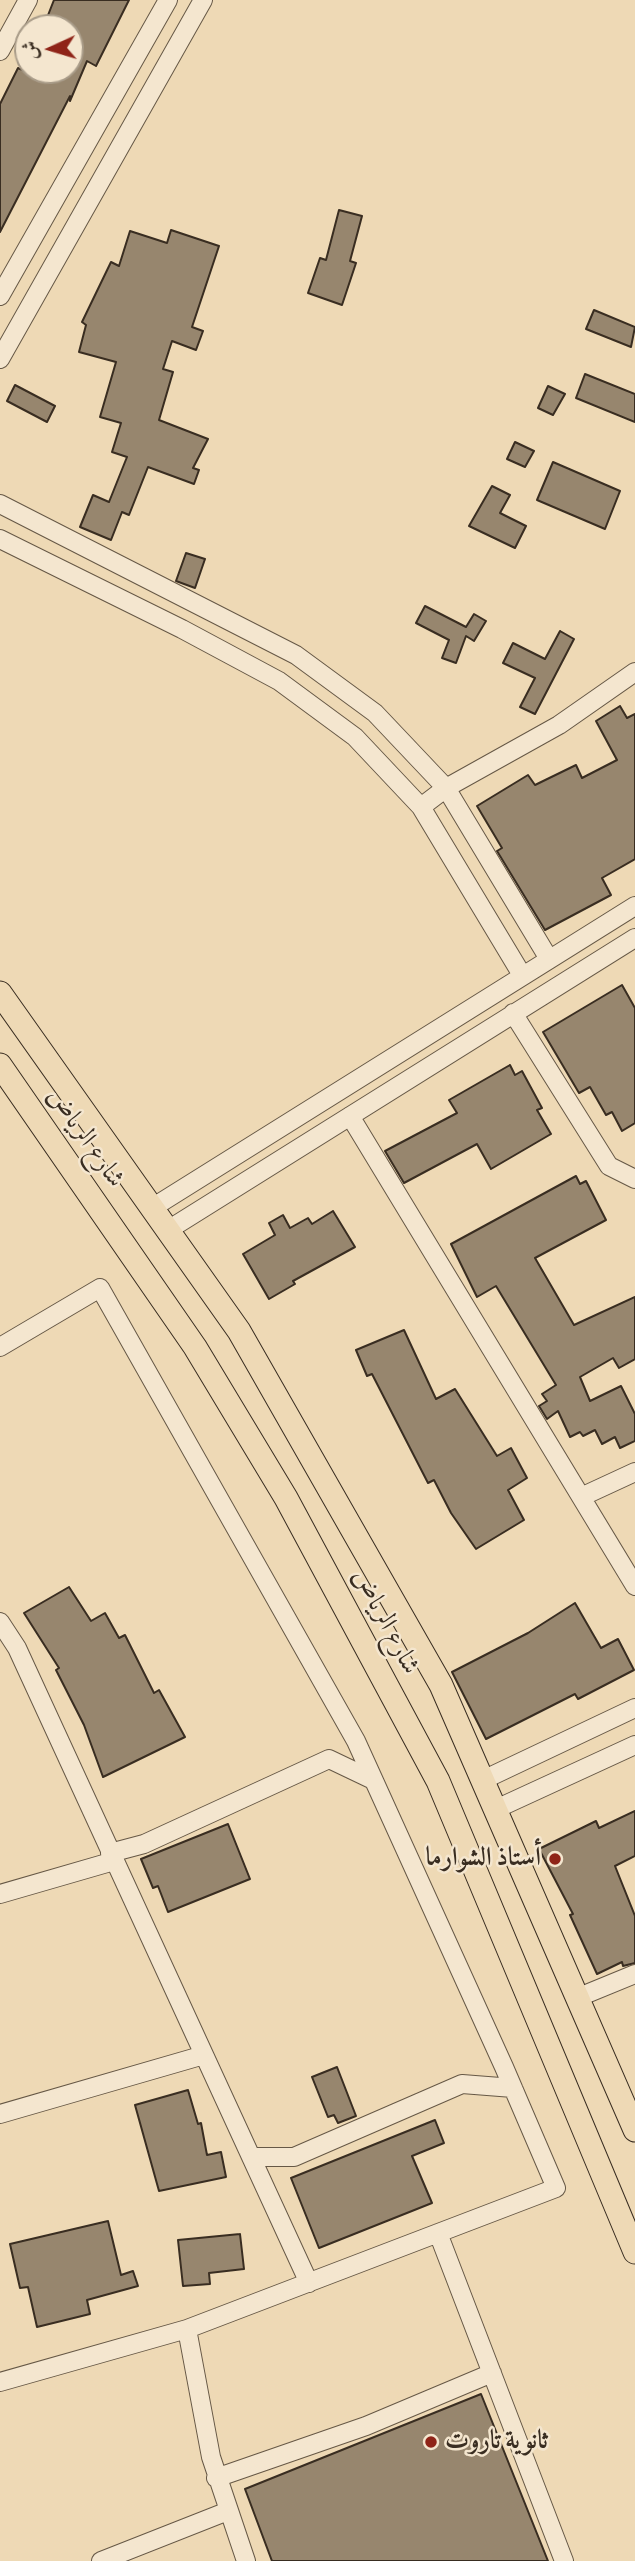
<!DOCTYPE html>
<meta charset="utf-8">
<style>
body{margin:0}
#map{position:relative;width:635px;height:2561px;overflow:hidden;background:#eed9b5;font-family:Alegreya,Amiri,serif}
canvas{display:block}
.north{position:absolute;left:14px;top:14px;width:70px;height:70px;box-sizing:border-box;background:#f4e6cf;border:2px solid #a99c89;border-radius:50%;rotate:266deg;font-size:19px;font-weight:700;line-height:28px;text-align:center;color:#392d21}
.north::after{content:'';display:block;margin:auto;width:24px;height:32px;background:#8f2418;clip-path:polygon(50% 0,100% 100%,50% 72%,0 100%)}
</style>
<div id="map">
<canvas width="635" height="2561"></canvas>
<div class="north">ش</div>
</div>
<script>
const ctx = document.querySelector('canvas').getContext('2d');
ctx.lineJoin = 'round';
function paint(path, color) {
  ctx.fillStyle = color;
  ctx.fill(path, 'evenodd');
}
function toPath(rows) {
  const path = new Path2D();
  for (const r of rows) {
    path.moveTo(r[0], r[1]);
    for (let i = 2; i < r.length; i += 2) path.lineTo(r[i], r[i + 1]);
  }
  return path;
}
function trace(path, color, width, dash) {
  ctx.strokeStyle = color;
  ctx.lineWidth = width;
  ctx.lineCap = dash ? 'butt' : 'round';
  ctx.setLineDash(dash || []);
  ctx.stroke(path);
}
function write(font, color, halo, rows, align = 'center') {
  ctx.font = font + ' Alegreya,Amiri,serif';
  ctx.lineWidth = 5;
  ctx.setLineDash([]);
  ctx.textBaseline = 'middle';
  ctx.strokeStyle = halo;
  ctx.fillStyle = color;
  for (const [text, x, y, turn = 0] of rows) {
    ctx.save();
    ctx.translate(x, y);
    ctx.rotate((+turn || 0) * Math.PI / 180);
    ctx.textAlign = isNaN(turn) ? turn : align;
    if (halo) ctx.strokeText(text, 0, 0);
    ctx.fillText(text, 0, 0);
    ctx.restore();
  }
}
const building = toPath([
 [54,0,129,0,96,66,87,61,70,101,70,96,0,232,0,104,18,68,27,72,70,70,70,28,43,28,54,0],
 [339,210,362,216,350,261,356,263,342,305,308,293,320,258,326,260,339,210],
 [171,230,219,246,192,327,203,331,196,350,172,341,163,369,173,372,159,420,208,439,193,468,199,470,194,484,148,467,129,515,122,512,111,540,80,527,93,495,109,502,127,457,112,452,121,423,100,417,116,362,79,352,86,325,82,322,111,262,119,266,130,231,167,243,171,230],
 [594,310,635,327,631,347,586,329,594,310],
 [585,374,635,394,635,422,576,398,585,374],
 [15,385,55,406,47,422,7,401,15,385],
 [548,386,565,394,553,415,538,408,548,386],
 [515,442,534,451,525,467,507,459,515,442],
 [553,462,620,491,605,529,537,500,553,462],
 [492,486,510,495,500,513,526,526,515,548,469,526,492,486],
 [186,553,205,559,195,588,176,581,186,553],
 [425,606,466,627,474,614,486,621,474,641,466,636,456,663,442,658,449,640,416,623,425,606],
 [560,631,574,639,535,714,520,707,535,678,503,663,513,643,545,659,560,631],
 [620,706,627,718,635,714,635,859,602,878,611,895,545,930,497,851,502,848,477,806,528,775,535,785,576,765,582,778,617,760,596,721,620,706],
 [622,985,635,1008,635,1123,622,1131,612,1112,606,1115,590,1087,579,1093,543,1032,622,985],
 [510,1065,515,1075,522,1071,542,1108,537,1110,551,1134,491,1169,477,1144,404,1183,385,1151,457,1113,449,1100,510,1065],
 [576,1176,580,1184,586,1181,606,1220,535,1258,574,1325,635,1297,635,1359,619,1368,613,1358,580,1377,590,1401,621,1386,635,1414,635,1441,620,1448,615,1437,602,1444,595,1430,583,1436,580,1432,570,1437,558,1411,547,1419,539,1406,547,1401,542,1394,556,1385,496,1286,477,1297,451,1244,576,1176],
 [333,1211,355,1247,293,1281,295,1284,269,1299,243,1254,275,1235,269,1223,283,1215,290,1228,308,1218,312,1224,333,1211],
 [404,1330,436,1399,455,1389,497,1456,511,1448,527,1478,508,1490,524,1520,476,1549,451,1513,434,1480,428,1483,372,1374,367,1376,356,1350,404,1330],
 [69,1587,91,1621,105,1613,119,1638,125,1635,154,1693,159,1690,185,1737,103,1777,84,1725,56,1670,59,1668,24,1613,69,1587],
 [575,1603,601,1648,618,1639,634,1670,578,1699,575,1694,486,1739,452,1672,528,1633,575,1603],
 [635,1811,635,1856,615,1866,635,1916,635,1963,623,1966,622,1962,597,1974,570,1915,573,1914,539,1849,596,1821,599,1828,635,1811],
 [228,1824,250,1879,168,1912,158,1886,153,1888,141,1859,228,1824],
 [337,2067,356,2116,338,2123,334,2115,328,2117,312,2077,337,2067],
 [188,2090,198,2124,201,2123,207,2155,221,2152,226,2177,159,2191,135,2105,188,2090],
 [435,2120,444,2143,412,2156,432,2203,319,2248,291,2178,435,2120],
 [108,2221,121,2275,133,2271,138,2286,87,2300,90,2314,37,2327,28,2287,20,2288,10,2244,108,2221],
 [240,2234,244,2269,209,2273,210,2284,183,2286,178,2240,240,2234],
 [481,2394,548,2561,272,2561,245,2489,481,2394]
]);
const minor = toPath([
 [0,51,28,0],
 [0,296,168,0],
 [0,359,203,0],
 [0,504,296,655,375,713,446,788,549,959],
 [0,539,182,629,279,681,355,737,421,807,522,975],
 [421,807,446,788,559,725,635,672],
 [513,1013,609,1166,635,1179],
 [350,1116,635,1586],
 [152,1208,635,906],
 [168,1230,635,938],
 [0,1347,100,1288,356,1741,504,2067,556,2188,187,2329,0,2382],
 [581,1497,635,1472],
 [0,1622,17,1648,309,2283],
 [483,1780,635,1708],
 [496,1809,635,1745],
 [110,1853,144,1844,329,1759,373,1780],
 [0,1894,114,1861],
 [579,1997,635,1974],
 [0,2114,204,2055],
 [251,2157,294,2157,462,2084,513,2088],
 [438,2233,564,2561],
 [187,2329,211,2457,246,2561],
 [216,2478,366,2426,492,2373],
 [101,2561,228,2511]
]);
const major = toPath([
 [0,993,239,1331,441,1685,635,2130],
 [0,1065,195,1347,286,1498,438,1781,635,2252]
]);
const markers = [
 [555,1859,7,"#8f2418"],
 [431,2442,7,"#8f2418"]
];
const streetNames = [
 ["شارع الرياض",85,1138,55],
 ["شارع الرياض",385,1622,62]
];
const poiNames = [
 ["أستاذ الشوارما",541,1859],
 ["ثانوية تاروت",445,2442,"left"]
];
paint(building, '#97866e');
trace(building, '#392d21', 2);
trace(minor, '#665846', 20);
trace(major, '#392d21', 25);
trace(minor, '#f4e6cf', 18);
trace(major, '#eed9b5', 23);
for (const [x, y, r, color] of markers) {
  const dot = new Path2D();
  dot.arc(x, y, r, 0, 2 * Math.PI);
  ctx.fillStyle = color;
  ctx.fill(dot);
  trace(dot, '#f4e6cf', 2.5);
}
write('26px', '#392d21', '#f4e6cf', streetNames);
write('bold 26px', '#392d21', '#f4e6cf', poiNames, 'right');
</script>
